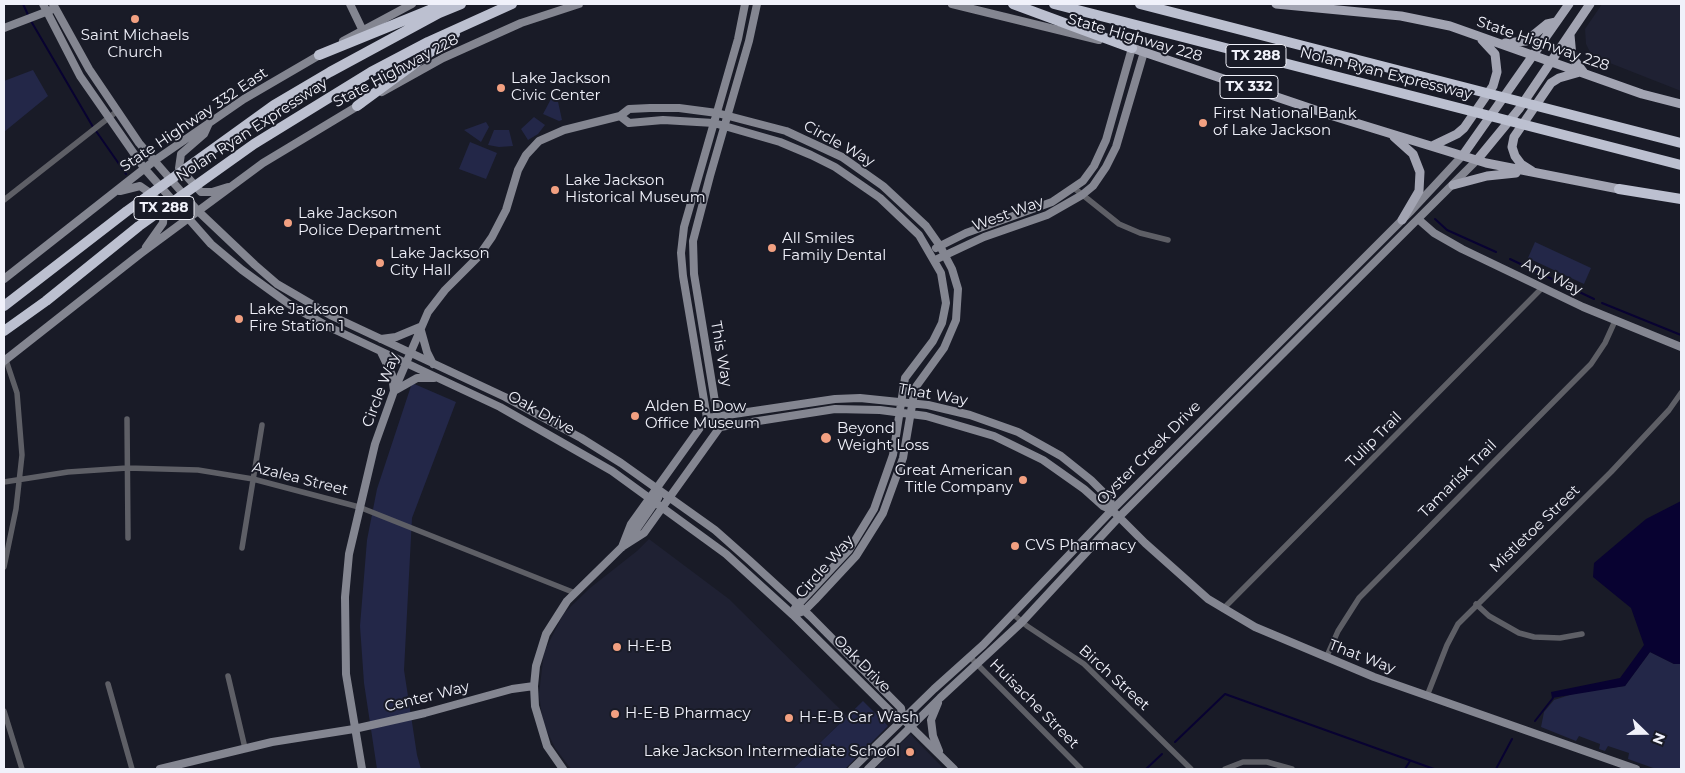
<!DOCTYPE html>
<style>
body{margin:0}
#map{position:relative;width:1685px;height:773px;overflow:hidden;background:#191b27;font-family:Montserrat,sans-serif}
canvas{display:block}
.frame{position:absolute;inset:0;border:5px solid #f0f1fa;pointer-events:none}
.north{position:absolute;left:1620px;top:708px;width:50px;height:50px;-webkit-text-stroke:4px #191b27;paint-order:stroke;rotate:112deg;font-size:14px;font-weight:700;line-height:20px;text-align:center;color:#f0f1fa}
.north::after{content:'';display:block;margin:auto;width:18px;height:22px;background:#f0f1fa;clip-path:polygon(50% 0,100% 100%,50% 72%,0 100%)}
</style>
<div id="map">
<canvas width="1685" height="773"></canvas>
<div class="frame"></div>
<div class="north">N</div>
</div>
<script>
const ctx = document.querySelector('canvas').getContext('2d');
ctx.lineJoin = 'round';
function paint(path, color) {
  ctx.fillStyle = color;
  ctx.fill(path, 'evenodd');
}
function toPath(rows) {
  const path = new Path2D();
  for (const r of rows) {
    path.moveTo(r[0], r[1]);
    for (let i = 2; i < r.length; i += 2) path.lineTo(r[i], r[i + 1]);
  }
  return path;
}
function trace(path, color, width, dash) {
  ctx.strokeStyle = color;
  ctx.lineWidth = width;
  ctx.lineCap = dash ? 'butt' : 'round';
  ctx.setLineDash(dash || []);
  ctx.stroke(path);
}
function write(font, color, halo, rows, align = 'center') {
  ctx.font = font + ' Montserrat,sans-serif';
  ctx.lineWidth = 4;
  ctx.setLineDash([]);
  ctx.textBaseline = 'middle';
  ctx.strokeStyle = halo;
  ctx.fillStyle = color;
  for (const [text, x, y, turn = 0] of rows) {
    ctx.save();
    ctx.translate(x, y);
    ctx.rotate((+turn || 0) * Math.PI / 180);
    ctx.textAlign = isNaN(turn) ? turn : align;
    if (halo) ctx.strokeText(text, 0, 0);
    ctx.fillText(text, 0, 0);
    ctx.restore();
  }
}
const built = toPath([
 [1602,4,1681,4,1681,91,1592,56,1586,44,1585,29],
 [649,539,729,599,847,716,793,769,571,769,555,748,543,723,539,694,544,652,564,613,590,588,637,551],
 [910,734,944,769,875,769]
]);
const green = toPath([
 [33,70,48,96,4,132,4,81],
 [557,97,562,120,559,121,543,114,551,99],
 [534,117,545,125,538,134,528,140,521,129],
 [486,122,489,127,481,142,464,130],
 [494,130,509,130,513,146,499,147,488,145],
 [470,142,497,153,486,179,459,169],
 [1535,242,1591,268,1584,284,1528,258],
 [412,383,456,402,412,518,404,670,417,755,421,769,377,769,364,683,360,626,367,540,377,489],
 [1650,652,1674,664,1681,664,1681,769,1656,769,1628,759,1629,753,1608,746,1605,751,1599,749,1600,744,1579,736,1576,741,1541,727,1544,712,1554,700,1579,692,1625,686],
 [863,701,888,726,845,769,793,769]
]);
const water = toPath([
 [1681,501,1681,664,1674,664,1650,652,1625,686,1552,698,1551,692,1620,678,1644,645,1631,608,1593,577,1594,563,1646,519]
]);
const stream = toPath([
 [23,4,29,17],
 [31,21,93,127],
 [96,131,126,174],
 [1435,219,1447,230,1496,252],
 [1510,259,1594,299],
 [1602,303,1681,335],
 [1535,721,1553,698],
 [1175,742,1225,694,1434,769],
 [1146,769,1162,754],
 [1405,769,1410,761],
 [1496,769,1512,739]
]);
const street = toPath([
 [1074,188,1119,224,1140,233,1168,240],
 [4,200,116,112],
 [127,419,128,538],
 [4,482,68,472,127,468,198,470,253,479,359,507,575,593],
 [242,548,262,425],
 [4,567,16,509,22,455,17,393,6,360],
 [1476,604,1489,616,1519,633,1534,637,1560,638,1582,634],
 [1223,609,1542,288],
 [1014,615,1027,626,1084,664,1191,769],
 [970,657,1081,769],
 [1326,658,1338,631,1359,598,1591,364,1605,343,1615,321],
 [228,676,245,748],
 [108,684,132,769],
 [1427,696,1447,645,1458,624,1611,472,1669,410,1681,393],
 [4,711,22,769],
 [1225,769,1243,762,1267,762,1292,769]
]);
const secondary = toPath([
 [43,4,80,76,144,168,211,244,242,270,289,304,327,326,500,407,612,471,726,554,793,615,894,715,903,719,954,769],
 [53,4,89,69,139,143,198,211,255,265,277,284,332,316,505,397,581,438,621,463,715,530,750,561,810,616,901,708,903,719],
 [350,4,363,31],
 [952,4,1099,40],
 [4,28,51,10],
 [343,41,412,4],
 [382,92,443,58,521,23,579,4],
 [620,116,629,123,663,120,714,123,780,142,811,155,835,167,880,198,919,235,941,273,946,303,942,323,933,341,905,378,893,455,874,509,849,550,795,608],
 [209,123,204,134,181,154,179,168,201,192,212,192,228,187],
 [120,191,140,186,153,195,164,209,163,223,146,247],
 [1418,219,1434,233,1462,249,1583,307,1681,347],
 [936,248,966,233,1052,202,1083,181,1094,166,1106,140,1132,48,1129,47],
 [935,260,984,237,1047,215,1082,195,1093,186,1106,167,1116,147,1144,52],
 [4,279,154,161,244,99,323,53],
 [381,339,396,337,420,327,427,352,433,364],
 [381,352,392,375,394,391,417,378,434,378],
 [4,361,140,254,263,163,361,104],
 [718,420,694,274,693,241,710,176,749,41,757,4],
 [720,427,835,409,880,410,926,416,994,436,1043,460,1084,489,1103,506,1112,510,1145,543,1208,599,1255,627,1374,677,1636,769],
 [720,427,707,418,683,276,681,253,684,227,738,39,745,4],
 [629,540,658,498],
 [622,547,631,524,707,418,835,399,860,398,928,405,970,415,1018,432,1061,456,1091,480,1110,499,1112,510],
 [938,703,931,720,933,736,939,751],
 [160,769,272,742,354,729,425,713,512,689,534,686],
 [362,769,346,674,345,597,349,554,375,444,394,391,428,312,445,290,478,257,492,237,506,210,518,170,526,155,539,141,564,130,620,116,629,109,650,108,679,108,717,113,786,131,842,157,883,186,926,226,940,246,952,269,958,289,956,320,944,348,915,388,903,458,883,513,856,556,815,600,804,611,793,615],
 [563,769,547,746,535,706,534,686,536,666,546,634,567,601,622,547,644,533,720,427],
 [852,769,934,689,983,645,1112,510,1410,212,1463,155],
 [868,769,940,698,1022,622,1119,517,1477,160]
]);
const primary = toPath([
 [1276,4,1401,16,1450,26,1642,94,1681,104],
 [1570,35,1572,57,1584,73],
 [1505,43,1526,41,1547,24,1556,22],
 [1132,48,1330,115,1486,163,1619,189],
 [1394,137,1413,154,1420,172,1419,191,1402,220],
 [1432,146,1457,134,1464,128,1493,86,1497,72,1495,54,1482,40],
 [1463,155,1569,4],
 [1477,160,1519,109,1590,4],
 [1532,171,1521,164,1515,156,1512,147,1514,137,1551,83,1559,78,1580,72],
 [1453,185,1487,176,1516,173]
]);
const highway = toPath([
 [1013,4,1132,48],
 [1054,4,1681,165],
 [1140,4,1681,143],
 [319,55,442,5],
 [357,106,455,34],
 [1619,189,1681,199],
 [4,306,127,211,274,105,330,72,439,13,461,4],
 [4,331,46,301,139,226,254,144,371,72,428,42,512,4]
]);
const markers = [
 [135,19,5,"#f2a081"],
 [501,88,5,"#f2a081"],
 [1203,123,5,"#f2a081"],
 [555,190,5,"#f2a081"],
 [288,223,5,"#f2a081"],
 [772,248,5,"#f2a081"],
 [380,263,5,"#f2a081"],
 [239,319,5,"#f2a081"],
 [635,416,5,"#f2a081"],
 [826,438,6,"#f2a081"],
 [1023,480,5,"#f2a081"],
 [1015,546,5,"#f2a081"],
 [617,647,5,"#f2a081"],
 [615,714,5,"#f2a081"],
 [789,718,5,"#f2a081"],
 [910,752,5,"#f2a081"]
];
const shields = [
 [1256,56,60],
 [1249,87,58],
 [164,208,60]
];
const shieldNames = [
 ["TX 288",1256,56],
 ["TX 332",1249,87],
 ["TX 288",164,208]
];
const poiNames = [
 ["Saint Michaels",135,36,"center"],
 ["Church",135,53,"center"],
 ["Lake Jackson",511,79],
 ["Civic Center",511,96],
 ["First National Bank",1213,114],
 ["of Lake Jackson",1213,131],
 ["Lake Jackson",565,181],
 ["Historical Museum",565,198],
 ["Lake Jackson",298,214],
 ["Police Department",298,231],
 ["All Smiles",782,239],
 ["Family Dental",782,256],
 ["Lake Jackson",390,254],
 ["City Hall",390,271],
 ["Lake Jackson",249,310],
 ["Fire Station 1",249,327],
 ["Alden B. Dow",645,407],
 ["Office Museum",645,424],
 ["Beyond",837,429],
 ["Weight Loss",837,446],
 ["Great American",1013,471,"right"],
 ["Title Company",1013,488,"right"],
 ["CVS Pharmacy",1025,546],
 ["H-E-B",627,647],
 ["H-E-B Pharmacy",625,714],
 ["H-E-B Car Wash",799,718],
 ["Lake Jackson Intermediate School",900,752,"right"]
];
const streetNames = [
 ["State Highway 228",1135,38,16],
 ["State Highway 228",1543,44,19],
 ["State Highway 228",396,71,-28],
 ["Nolan Ryan Expressway",1386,74,14],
 ["State Highway 332 East",194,120,-34],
 ["Nolan Ryan Expressway",252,130,-33],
 ["Circle Way",839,144,29],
 ["West Way",1008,214,-20],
 ["Any Way",1552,277,26],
 ["This Way",721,354,80],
 ["Circle Way",381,390,-69],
 ["That Way",933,395,10],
 ["Oak Drive",541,413,29],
 ["Tulip Trail",1374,440,-45],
 ["Oyster Creek Drive",1149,453,-45],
 ["Azalea Street",300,479,14],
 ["Tamarisk Trail",1458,479,-45],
 ["Mistletoe Street",1535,529,-44],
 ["Circle Way",825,567,-48],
 ["That Way",1362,657,21],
 ["Oak Drive",862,664,45],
 ["Birch Street",1114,678,42],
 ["Center Way",427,697,-14],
 ["Huisache Street",1034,704,45]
];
paint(built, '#1f2133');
paint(green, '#232748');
paint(water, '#080231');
trace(stream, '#080231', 2);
trace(street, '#5e5f66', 5.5);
trace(secondary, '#848691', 8);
trace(primary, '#a2a4b2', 9);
trace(highway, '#bcc0d0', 10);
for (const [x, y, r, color] of markers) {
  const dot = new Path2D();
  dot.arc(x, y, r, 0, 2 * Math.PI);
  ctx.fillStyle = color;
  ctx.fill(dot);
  trace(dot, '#191b27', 2);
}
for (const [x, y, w] of shields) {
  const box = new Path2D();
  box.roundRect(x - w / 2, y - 11.5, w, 23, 4);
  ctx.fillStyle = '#191b27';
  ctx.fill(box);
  trace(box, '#f0f1fa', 1);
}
write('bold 14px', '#f0f1fa', null, shieldNames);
write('15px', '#f0f1fa', '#191b27', poiNames, 'left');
write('15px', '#f0f1fa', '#191b27', streetNames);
</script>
